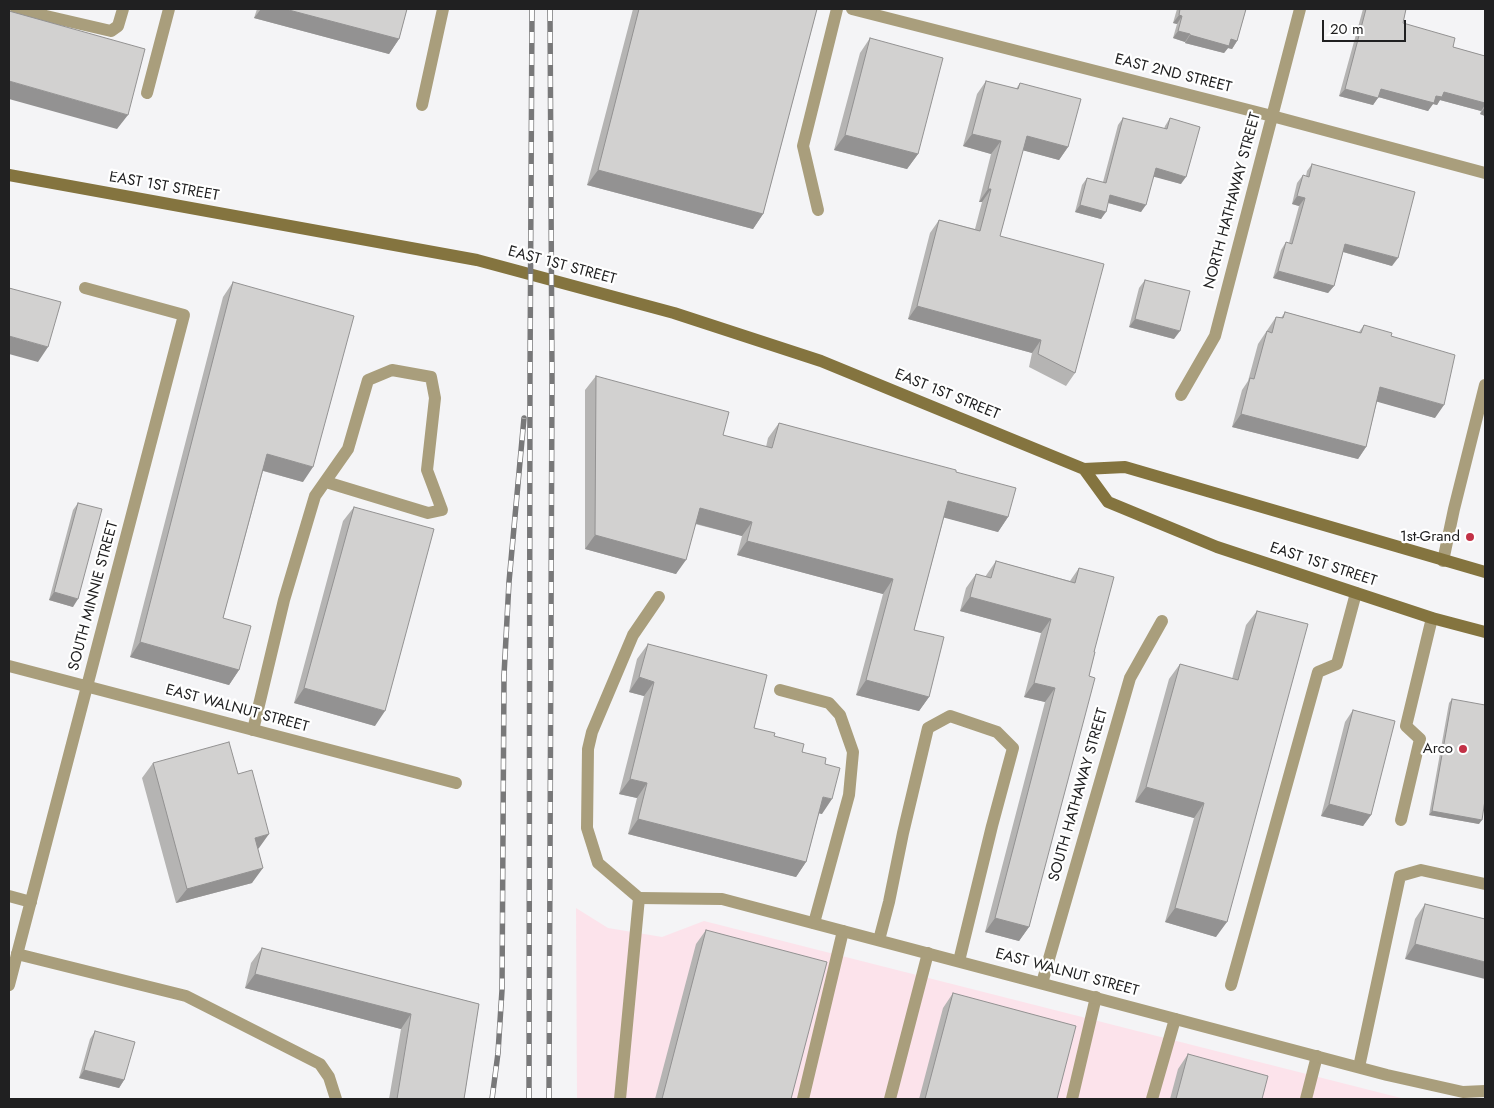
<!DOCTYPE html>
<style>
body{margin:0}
#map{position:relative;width:1494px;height:1108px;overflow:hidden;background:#f4f4f6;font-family:Jost,sans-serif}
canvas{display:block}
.frame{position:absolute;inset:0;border:10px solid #202021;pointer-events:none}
.scale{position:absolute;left:1322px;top:20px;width:84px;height:22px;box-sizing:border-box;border:2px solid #202021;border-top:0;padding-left:6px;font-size:15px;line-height:18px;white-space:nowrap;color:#202021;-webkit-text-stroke:4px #fff;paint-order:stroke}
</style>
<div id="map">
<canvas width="1494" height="1108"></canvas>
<div class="frame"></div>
<div class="scale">20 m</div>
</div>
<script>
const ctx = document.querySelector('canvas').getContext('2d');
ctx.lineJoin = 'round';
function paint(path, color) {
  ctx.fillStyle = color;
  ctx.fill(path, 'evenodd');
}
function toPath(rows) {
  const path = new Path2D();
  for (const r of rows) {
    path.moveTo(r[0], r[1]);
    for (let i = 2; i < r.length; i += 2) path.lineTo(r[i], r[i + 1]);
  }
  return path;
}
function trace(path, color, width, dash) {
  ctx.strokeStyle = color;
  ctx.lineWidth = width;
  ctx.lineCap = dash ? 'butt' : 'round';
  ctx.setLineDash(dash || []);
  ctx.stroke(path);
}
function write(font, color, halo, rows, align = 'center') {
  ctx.font = font + ' Jost,sans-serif';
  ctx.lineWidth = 4.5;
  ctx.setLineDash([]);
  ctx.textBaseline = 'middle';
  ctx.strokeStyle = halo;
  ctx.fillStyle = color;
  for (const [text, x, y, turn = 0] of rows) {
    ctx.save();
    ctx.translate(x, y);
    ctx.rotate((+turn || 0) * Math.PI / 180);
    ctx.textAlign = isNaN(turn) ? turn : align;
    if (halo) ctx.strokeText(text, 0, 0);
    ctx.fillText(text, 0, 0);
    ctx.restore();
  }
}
const industrial = toPath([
 [576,908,608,928,662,937,704,921,1405,1099,577,1099]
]);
const service = toPath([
 [16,9,111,31,118,26,123,9],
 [147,93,169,9],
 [422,105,443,9],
 [1443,561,1454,509,1485,385],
 [780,690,829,703,840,715,853,752,849,795,814,923],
 [253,730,284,600,315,496,348,449,368,380,392,370,431,377,435,398,427,470,442,510,428,513,326,482],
 [1401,820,1420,739,1406,726,1432,618],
 [9,896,31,902],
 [879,940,889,902,903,833,928,728,950,716,997,732,1013,748,992,826,959,961],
 [17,954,186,996,320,1064,329,1077,336,1099],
 [1231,985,1318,672,1337,664,1356,593],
 [1359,1067,1400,876,1421,870,1485,884],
 [620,1099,639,898,598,863,587,828,588,749,592,732,633,635,659,597],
 [803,1099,843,931],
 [890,1099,928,953],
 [1072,1099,1096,997],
 [1152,1099,1175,1019],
 [1306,1099,1317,1056]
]);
const minor = toPath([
 [852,9,1272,116,1485,173],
 [818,210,803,146,837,9],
 [1181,395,1215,336,1300,9],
 [9,666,456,783],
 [639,898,722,899,1387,1075,1463,1092,1485,1091],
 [1042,983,1130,678,1162,621],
 [9,985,184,315,85,288]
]);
const secondary = toPath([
 [9,175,477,260,674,313,821,361,1084,469,1125,467,1485,572],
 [1084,469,1108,502,1217,547,1432,618,1485,632]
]);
const rail = toPath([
 [492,1099,498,1053,502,990,504,675,509,582,524,418],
 [529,1099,530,374,532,9],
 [549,1099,552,379,550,9]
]);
const wall = toPath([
 [257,9,407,9,399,39,389,54,254,18],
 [633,9,817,9,763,214,753,229,587,185],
 [1177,9,1246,9,1237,41,1232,49,1228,48,1224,53,1185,43,1185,42,1173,38,1177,24,1173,23],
 [1363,9,1406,9,1403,23,1453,47,1485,56,1485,116,1480,114,1481,111,1440,100,1437,105,1433,104,1428,111,1378,97,1373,105,1339,96],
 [870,38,918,154,907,169,834,150,860,53],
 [986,81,1016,89,1020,83,1068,147,1059,160,1023,150,1000,236,1075,373,1066,386,1029,367,1032,353,908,319,930,233,939,220,975,229,982,202,979,202,991,154,963,146,977,94],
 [1123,118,1164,129,1165,126,1170,118,1181,184,1154,176,1141,212,1108,203,1101,219,1075,212,1082,185,1087,178,1103,182,1118,125],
 [1312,164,1392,266,1343,252,1334,286,1328,293,1273,278,1281,250,1286,242,1289,243,1299,206,1292,204,1297,183,1303,175,1306,176,1307,171],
 [1145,280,1174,339,1129,327,1139,288],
 [233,282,303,482,263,471,223,618,239,670,229,685,130,657,223,297],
 [1285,312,1359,332,1364,325,1391,336,1435,418,1377,401,1366,447,1358,459,1232,427,1242,390,1248,381,1258,344,1276,317,1281,318],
 [596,376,723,435,766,447,768,438,779,423,956,472,1008,517,998,532,944,517,914,630,929,697,919,711,856,695,883,594,737,555,742,536,695,524,676,574,585,549,585,390],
 [78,503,73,607,49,600,73,510],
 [354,507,375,726,294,703,343,521],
 [996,561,1070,581,1079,568,1094,652,1089,676,1029,927,1019,941,985,932,1045,702,1024,697,1041,633,960,611,966,588,976,574,985,577],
 [1257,611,1216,937,1165,922,1194,818,1135,802,1169,679,1180,664,1232,679,1246,625],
 [648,644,754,728,774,736,825,764,822,814,819,813,806,862,796,877,628,834,637,798,619,794,644,696,629,692,637,659],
 [1452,699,1479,824,1429,815,1449,703],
 [1353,710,1371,815,1363,826,1321,816,1345,722],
 [153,763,259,848,258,849,252,883,176,903,142,778],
 [1425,904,1485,919,1405,959,1415,919],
 [706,930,791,1099,655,1099,696,944],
 [262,948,479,1004,464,1099,389,1099,401,1029,245,988,251,963],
 [953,993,1057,1099,919,1099,943,1008],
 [95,1031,124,1080,119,1088,79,1078,90,1039],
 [1188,1054,1262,1099,1170,1099,1178,1069]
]);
const shadedWall = toPath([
 [261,9,285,9,399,39,389,54,254,18],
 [1179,15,1182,16,1177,24,1173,23],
 [1178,31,1190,34,1185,42,1173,38],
 [1190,35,1231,39,1237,41,1232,49,1228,48,1224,53,1185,43],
 [9,81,128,115,117,129,9,99],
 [1345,89,1378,98,1373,105,1339,96],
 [1381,89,1436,96,1444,92,1485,103,1485,105,1481,111,1440,100,1437,105,1433,104,1428,111,1375,96],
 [1485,107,1485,116,1480,114],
 [972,134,1001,141,991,154,963,146],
 [845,135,918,154,907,169,834,150],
 [1027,136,1068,147,1059,160,1018,149],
 [1156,168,1186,177,1181,184,1151,176],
 [598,170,763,214,753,229,587,185],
 [988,189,991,189,982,202,979,202],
 [1110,195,1146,205,1141,212,1105,202],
 [1297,196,1305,198,1299,206,1292,204],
 [1080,205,1106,212,1101,219,1075,212],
 [1345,244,1398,258,1392,266,1340,251],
 [1278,271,1334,286,1328,293,1273,278],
 [917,306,1041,340,1032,353,908,319],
 [1135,319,1180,331,1174,339,1129,327],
 [9,336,48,347,38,362,9,354],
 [1380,387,1444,405,1435,418,1371,400],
 [1241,414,1366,447,1358,459,1232,427],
 [267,454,313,467,303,482,257,469],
 [948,501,1008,517,998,532,938,516],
 [700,508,752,522,742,536,690,522],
 [595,535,686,560,676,574,585,549],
 [747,541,893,579,883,594,737,555],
 [54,592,78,599,73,607,49,600],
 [970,597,1051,619,1041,633,960,611],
 [140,642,239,670,229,685,130,657],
 [639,677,654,682,644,696,629,692],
 [866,680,929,697,919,711,856,695],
 [1034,683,1055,688,1045,702,1024,697],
 [304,688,385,711,375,726,294,703],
 [630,779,647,783,637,798,619,794],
 [1146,787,1204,803,1194,818,1135,802],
 [823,797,832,799,822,814,813,812],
 [1329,804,1371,815,1363,826,1321,816],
 [1432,811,1482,820,1479,824,1429,815],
 [638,819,806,862,796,877,628,834],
 [269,834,259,848,244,852,255,838],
 [263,868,252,883,176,903,187,889],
 [1175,908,1227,922,1216,937,1165,922],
 [995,918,1029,927,1019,941,985,932],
 [1415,944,1485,962,1485,979,1405,959],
 [255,974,411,1014,401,1029,245,988],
 [84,1070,124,1080,119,1088,79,1078]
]);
const building = toPath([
 [285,9,407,9,399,39,285,9],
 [639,9,817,9,763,214,598,170,639,9],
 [1180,9,1246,9,1237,41,1231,39,1229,46,1190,35,1190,34,1178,31,1182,16,1179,15,1180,9],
 [1366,9,1406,9,1403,23,1455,38,1453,47,1485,56,1485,103,1444,92,1442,97,1436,96,1434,103,1381,89,1378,98,1345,89,1366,9],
 [9,11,145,49,128,115,9,81,9,11],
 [870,38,943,58,918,154,845,135,870,38],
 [986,81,1018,89,1020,83,1081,99,1068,147,1027,136,1000,236,1104,264,1075,373,1038,354,1041,340,917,306,939,220,980,231,991,189,988,189,1001,141,972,134,986,81],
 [1123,118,1167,129,1170,118,1200,127,1186,177,1156,168,1146,205,1110,195,1106,212,1080,205,1087,178,1106,183,1123,118],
 [1312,164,1415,192,1398,258,1345,244,1334,286,1278,271,1286,242,1292,244,1305,198,1297,196,1303,175,1309,177,1312,164],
 [1145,280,1190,291,1180,331,1135,319,1145,280],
 [233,282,354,316,313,467,267,454,223,618,251,626,239,670,140,642,233,282],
 [9,288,61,302,48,347,9,336,9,288],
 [1285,312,1361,333,1364,325,1392,333,1391,336,1455,355,1444,405,1380,387,1366,447,1241,414,1250,378,1254,379,1267,331,1272,333,1276,317,1283,318,1285,312],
 [596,376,729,412,723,435,772,448,779,423,956,470,956,472,1016,488,1008,517,948,501,914,630,944,637,929,697,866,680,893,579,747,541,752,522,700,508,686,560,595,535,596,376],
 [78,503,102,509,78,599,54,592,78,503],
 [354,507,434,529,385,711,304,688,354,507],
 [996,561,1075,583,1079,568,1114,577,1094,652,1095,652,1089,676,1095,678,1029,927,995,918,1055,688,1034,683,1051,619,970,597,976,574,991,578,996,561],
 [1257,611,1308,624,1227,922,1175,908,1204,803,1146,787,1180,664,1238,680,1257,611],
 [648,644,767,675,754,728,775,733,774,736,804,744,802,752,826,758,825,764,840,768,832,799,823,797,806,862,638,819,647,783,630,779,654,682,639,677,648,644],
 [1452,699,1485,705,1485,800,1482,820,1432,811,1452,699],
 [1353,710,1395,721,1371,815,1329,804,1353,710],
 [229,742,238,774,252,770,269,834,255,838,263,868,187,889,153,763,229,742],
 [1425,904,1485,919,1485,962,1415,944,1425,904],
 [706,930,827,962,791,1099,662,1099,706,930],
 [262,948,479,1004,464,1099,397,1099,411,1014,255,974,262,948],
 [953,993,1076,1026,1057,1099,925,1099,953,993],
 [95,1031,135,1042,124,1080,84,1070,95,1031],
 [1188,1054,1268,1076,1262,1099,1176,1099,1188,1054]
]);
const markers = [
 [1470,537,5,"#c23146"],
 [1463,749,5,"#c23146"]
];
const streetNames = [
 ["EAST 2ND STREET",1173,74,14],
 ["EAST 1ST STREET",164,187,10],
 ["NORTH HATHAWAY STREET",1233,201,-75],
 ["EAST 1ST STREET",562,266,15],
 ["EAST 1ST STREET",947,395,22],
 ["EAST 1ST STREET",1323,565,18],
 ["SOUTH MINNIE STREET",94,596,-75],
 ["EAST WALNUT STREET",237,709,15],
 ["SOUTH HATHAWAY STREET",1079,795,-74],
 ["EAST WALNUT STREET",1067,973,15]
];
const poiNames = [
 ["1st-Grand",1460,537],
 ["Arco",1453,749]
];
paint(industrial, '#fce3eb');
trace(service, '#a99e7c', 12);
trace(minor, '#a99e7c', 12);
trace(secondary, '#84743f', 12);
trace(rail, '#787879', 5.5);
trace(rail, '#fff', 4, [11]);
paint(wall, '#b5b4b3');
paint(shadedWall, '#939292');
paint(building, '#d2d1d0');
trace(building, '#939292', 1);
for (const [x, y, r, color] of markers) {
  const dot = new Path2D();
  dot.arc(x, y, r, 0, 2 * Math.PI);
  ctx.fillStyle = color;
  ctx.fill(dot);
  trace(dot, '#fff', 2);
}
write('15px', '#202021', '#fff', streetNames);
write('15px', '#202021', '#fff', poiNames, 'right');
</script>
